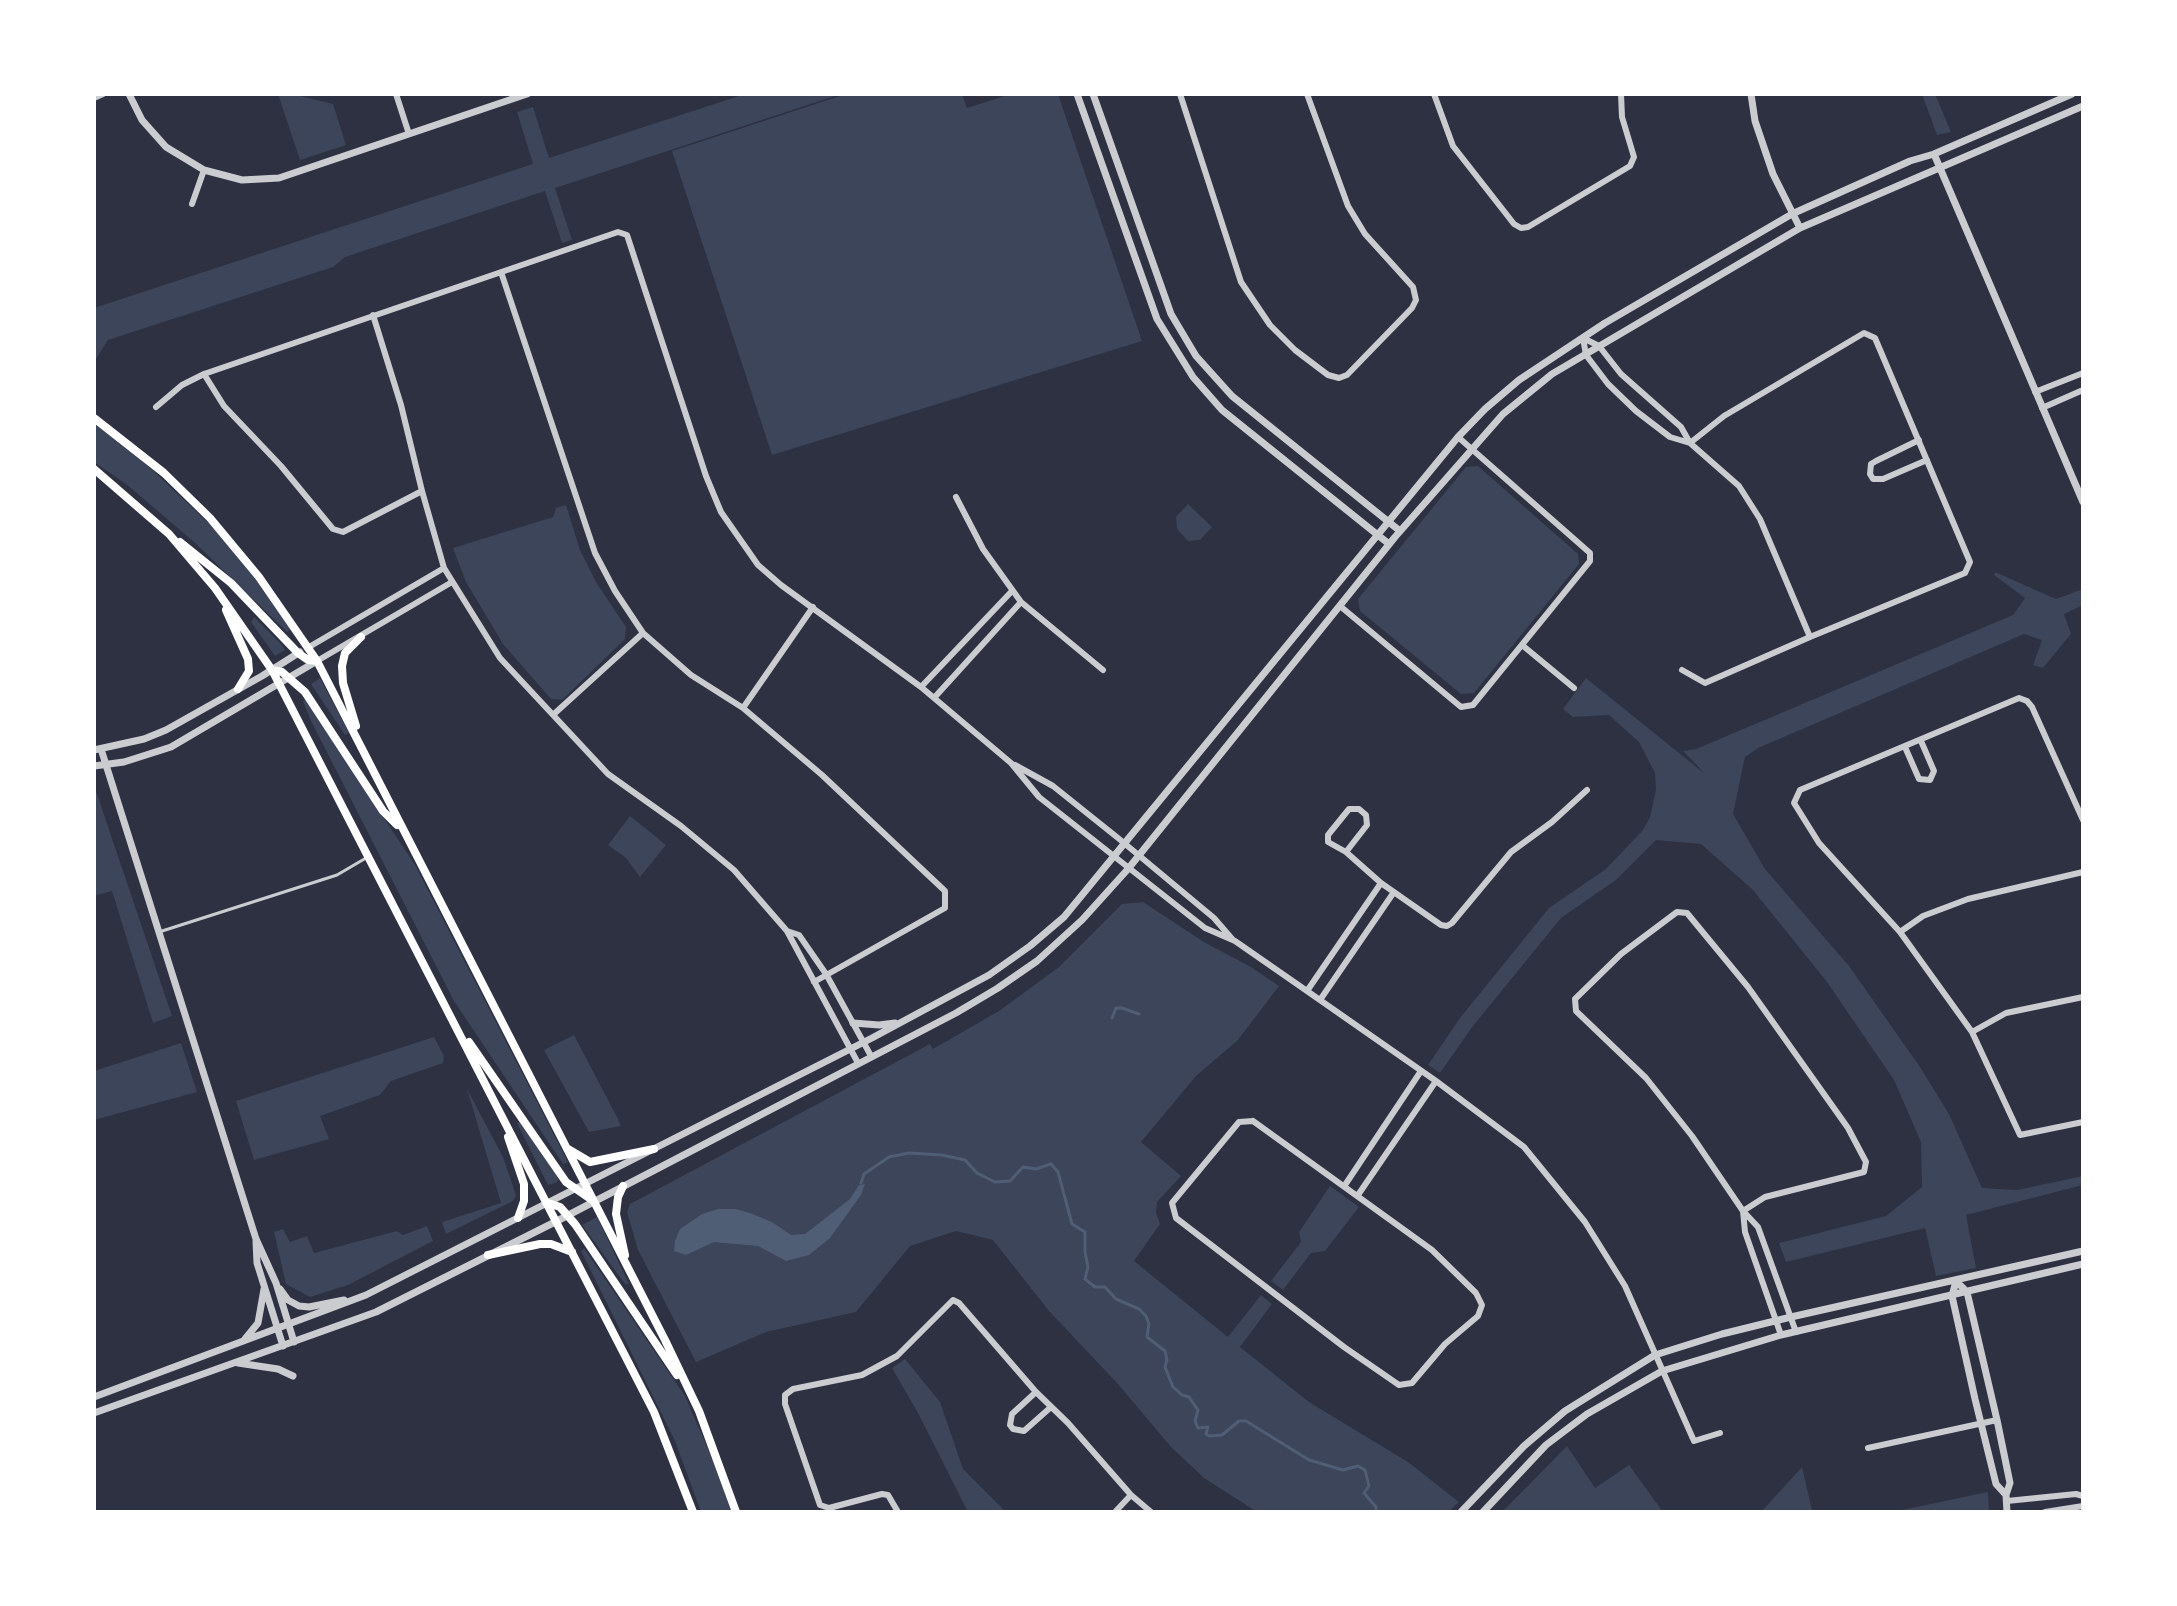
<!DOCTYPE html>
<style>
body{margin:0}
#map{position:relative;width:2177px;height:1606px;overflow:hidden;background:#2d3142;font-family:Karla,sans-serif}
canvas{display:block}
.frame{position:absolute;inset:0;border:96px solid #fff;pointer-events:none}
</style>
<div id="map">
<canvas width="2177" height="1606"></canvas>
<div class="frame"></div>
</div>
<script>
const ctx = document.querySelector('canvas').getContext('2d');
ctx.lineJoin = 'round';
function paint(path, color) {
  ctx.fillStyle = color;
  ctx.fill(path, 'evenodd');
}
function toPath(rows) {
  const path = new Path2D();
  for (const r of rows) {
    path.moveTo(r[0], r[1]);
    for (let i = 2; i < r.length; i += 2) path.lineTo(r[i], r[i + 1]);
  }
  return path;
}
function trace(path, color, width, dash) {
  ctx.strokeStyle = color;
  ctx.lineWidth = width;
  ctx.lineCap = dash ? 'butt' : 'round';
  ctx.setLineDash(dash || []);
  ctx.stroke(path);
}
const green = toPath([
 [278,94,292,94,333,104,346,145,300,160],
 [745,94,841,94,555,188,572,240,562,243,545,191,345,257,333,267,108,340,94,362,94,308,533,164,517,112,533,107,549,158],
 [846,94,962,94,967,108,1011,94,1058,94,1142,341,772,455,672,151],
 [1922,94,1935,94,1951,132,1937,135],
 [94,424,130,449,216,530,257,581,291,629,287,632,193,541,126,484,94,462],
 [1478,466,1578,554,1579,564,1474,693,1461,694,1360,611,1358,599,1466,467],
 [1188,504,1212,527,1200,540,1188,541,1177,529,1176,517],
 [566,505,580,550,596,582,626,627,625,639,562,700,551,699,503,644,466,582,453,548,553,517,556,508],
 [1995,572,2056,599,2083,589,2083,605,2064,614,2071,634,2043,668,2033,665,2042,640,2024,634,1758,748,1745,757,1733,814,1765,869,1849,966,1920,1067,1949,1114,1982,1188,2017,1190,2083,1176,2083,1185,1966,1215,1976,1268,1936,1276,1925,1228,1786,1262,1779,1243,1886,1216,1922,1187,1921,1142,1894,1080,1827,982,1753,890,1701,844,1656,840,1616,880,1561,918,1473,1026,1440,1073,1428,1065,1460,1018,1549,908,1606,869,1643,830,1650,817,1656,790,1655,773,1639,742,1609,715,1573,717,1563,709,1586,678,1705,774,1683,751,1696,749,2013,615,2025,598,1994,575],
 [254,617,282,645,285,650,275,656,251,622],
 [320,678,349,733,345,735,311,684],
 [306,700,415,865,568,1162,563,1164,454,1001,311,721,303,701],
 [94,785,172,1016,153,1023,112,891,94,896],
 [630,816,666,845,640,877,626,858,608,845],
 [1143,902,1204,942,1251,967,1279,986,1238,1040,1196,1076,1141,1142,1181,1176,1157,1202,1156,1213,1160,1224,1134,1261,1228,1337,1261,1295,1272,1304,1240,1347,1309,1402,1408,1462,1459,1502,1448,1512,1257,1512,1204,1478,1171,1447,1117,1383,1049,1311,993,1240,956,1231,910,1246,856,1312,766,1332,696,1362,638,1250,627,1212,630,1204,930,1044,933,1049,999,1011,1059,967,1122,904],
 [574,1035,618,1119,621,1126,589,1132,544,1050],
 [434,1037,444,1056,443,1063,391,1081,380,1095,320,1116,329,1139,254,1160,236,1101],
 [181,1043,197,1092,94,1120,94,1071],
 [467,1089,503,1157,516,1195,513,1201,446,1234,442,1222,501,1203],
 [520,1122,559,1179,556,1183,548,1185,517,1123],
 [1330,1186,1359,1207,1325,1251,1311,1253,1283,1290,1271,1281,1301,1242,1299,1232],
 [597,1217,629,1284,625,1284,582,1225],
 [427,1226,433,1241,348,1285,310,1297,286,1284,274,1232,283,1229,290,1242,307,1236,314,1253,397,1231,403,1235],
 [584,1248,685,1396,721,1479,731,1512,701,1512,675,1441,581,1251],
 [905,1359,940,1402,963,1469,1006,1512,968,1512,918,1413,892,1368],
 [1567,1446,1595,1488,1629,1465,1663,1512,1502,1512],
 [1802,1467,1812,1510,1832,1512,1761,1512],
 [1988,1492,1989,1512,1892,1512]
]);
const water = toPath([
 [865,1184,861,1195,830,1238,809,1255,786,1261,758,1246,714,1242,686,1255,674,1251,675,1241,680,1229,702,1214,718,1209,736,1209,750,1213,772,1222,791,1235,805,1234,850,1199,859,1185]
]);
const stream = toPath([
 [1112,1018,1116,1008,1122,1008,1139,1014],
 [861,1183,864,1174,889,1157,909,1153,942,1155,965,1160,977,1173,995,1182,1010,1181,1023,1167,1036,1169,1051,1164,1058,1172,1072,1224,1085,1232,1085,1252,1088,1267,1085,1279,1095,1287,1105,1287,1116,1299,1139,1309,1146,1316,1149,1324,1147,1337,1165,1351,1167,1360,1165,1367,1173,1387,1182,1395,1189,1397,1198,1410,1195,1421,1198,1428,1208,1427,1206,1434,1209,1436,1222,1435,1239,1421,1246,1421,1309,1460,1343,1470,1358,1466,1365,1470,1369,1486,1364,1493,1376,1507,1376,1512]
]);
const service = toPath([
 [159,932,337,875,366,858]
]);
const minor = toPath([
 [396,94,409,134],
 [1180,94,1241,282,1270,325,1295,350,1328,375,1339,378,1347,375,1412,308,1416,300,1413,287,1365,234,1348,206,1307,94],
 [1434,94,1453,146,1514,224,1521,228,1528,227,1630,166,1634,157,1622,117,1621,94],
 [94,98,103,94],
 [192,204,204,170],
 [501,272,595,553,615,591,643,633,691,675,743,708,822,775,945,891,945,908,814,982],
 [373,315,401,405,422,491,444,568,500,658,608,774,681,826,734,870,787,931,858,1063],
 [1583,338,1599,346,1621,374,1681,427,1690,443,1739,486,1760,519,1810,637,1965,573,1970,562,1875,338,1864,333,1724,416,1690,443],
 [1583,338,1586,355,1608,384,1636,411,1670,437,1690,443],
 [204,374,224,406,281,466,333,529,343,532,422,491],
 [2035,392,2083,373],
 [156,407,182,385,204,374,618,232,627,235,706,476,721,512,758,565,781,585,921,687,1011,763,1039,797,1205,928,1235,941,1307,991,1436,1081,1524,1147,1585,1222,1625,1286,1694,1441,1720,1433],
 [2042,408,2083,390],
 [1919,440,1876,461,1871,464,1870,474,1873,479,1883,479,1927,460],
 [956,497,983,549,1021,602,1103,670],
 [1340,606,1461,707,1473,705,1590,561,1590,553,1458,437],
 [1522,645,1574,688],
 [309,647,444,568],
 [317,661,452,582],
 [1682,670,1705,683,1810,637],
 [921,687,1012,591],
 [934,698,1021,602],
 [743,708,813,607],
 [554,714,643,633],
 [1905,747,1919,779,1930,780,1934,771,1921,741],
 [1015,765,1053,786,1118,838,1214,918,1233,940],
 [2083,820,2032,707,2027,701,2019,698,1800,790,1794,803,1819,843,1900,932,1972,1032,2020,1135,2083,1122],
 [1346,852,1367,825,1366,815,1359,809,1349,809,1328,835,1328,842,1346,852,1381,883,1441,925,1447,926,1452,923,1511,852,1552,822,1587,790],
 [787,931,799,935,826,974,871,1056],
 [1900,932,1923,916,1968,899,2083,872],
 [1307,991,1381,883],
 [1320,1000,1394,892],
 [1972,1032,2006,1013,2083,997],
 [1253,1121,1432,1250,1476,1293,1482,1305,1478,1316,1445,1344,1412,1383,1399,1385,1344,1347,1176,1218,1172,1203,1239,1122,1253,1121],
 [1345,1185,1421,1071],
 [1358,1195,1436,1081],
 [1743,1211,1765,1197,1864,1172,1866,1162,1848,1128,1748,987,1687,913,1677,912,1621,954,1575,999,1576,1011,1646,1078,1692,1136,1743,1211,1758,1227,1796,1332],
 [1743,1211,1745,1232,1781,1335],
 [1036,1392,1012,1414,1010,1425,1013,1429,1024,1431,1051,1407],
 [1868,1448,1997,1420],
 [2007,1501,2076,1494,2083,1496],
 [898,1512,888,1495,882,1494,829,1508,820,1505,785,1404,785,1395,793,1389,862,1375,897,1356,953,1300,959,1303,1036,1392,1068,1423,1131,1495,1151,1512],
 [1115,1512,1131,1495],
 [2045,1512,2083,1506]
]);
const tertiary = toPath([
 [129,94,142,120,166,147,204,170,242,180,279,178,527,94],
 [1077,94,1157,319,1193,377,1222,410,1389,544],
 [1093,94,1171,314,1196,356,1232,396,1400,531],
 [1751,94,1755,121,1773,174,1800,228],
 [1934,154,2083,502],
 [101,749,256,1239,276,1283,294,1342],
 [94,750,144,739,166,730,262,676,300,652],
 [94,766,124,762,171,747,317,661],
 [853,1023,879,1025,895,1023],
 [256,1241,257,1263,283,1346],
 [1956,1281,1967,1292,1997,1420,2010,1483,2006,1495,2007,1512],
 [1956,1281,1952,1296,1975,1399,1996,1484,2006,1495],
 [280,1289,288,1300,299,1306,309,1307,344,1300],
 [245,1339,258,1323,264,1289],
 [238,1363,278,1369,293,1376],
 [94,1397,366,1295,872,1038,989,975,1030,946,1064,917,1458,437,1485,409,1519,380,1605,323,1792,214,1910,161,1934,154,2072,94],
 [94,1413,376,1312,557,1221,956,1013,998,988,1037,961,1082,920,1128,869,1395,537,1503,414,1552,374,1800,228,2083,106],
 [1461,1512,1524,1446,1565,1411,1655,1355,1722,1334,1791,1317,2083,1251],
 [1483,1512,1546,1445,1587,1414,1662,1371,1781,1335,2083,1264]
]);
const secondary = toPath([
 [94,418,164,473,210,518,259,577,317,661,665,1340,699,1411,736,1512],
 [94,469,169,534,215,588,272,670,654,1412,693,1512],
 [180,542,231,583,298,653,308,660,317,661],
 [226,610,248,659,249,671,238,689],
 [272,670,282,672,305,692,383,811,397,825],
 [356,726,343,683,342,666,345,653,361,637],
 [469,1042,566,1182,592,1200],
 [508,1137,524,1184,524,1201,518,1218],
 [568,1149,590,1162,654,1149],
 [623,1186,618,1197,616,1214,625,1255],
 [548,1203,560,1207,575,1224,677,1375],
 [488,1255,540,1244,551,1244,572,1252]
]);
paint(green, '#3c4559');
paint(water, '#4f5d75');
trace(stream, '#4f5d75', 3);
trace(service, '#caccd0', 3);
trace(minor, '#caccd0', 6);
trace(tertiary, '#caccd0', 7);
trace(secondary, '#fff', 8);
</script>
